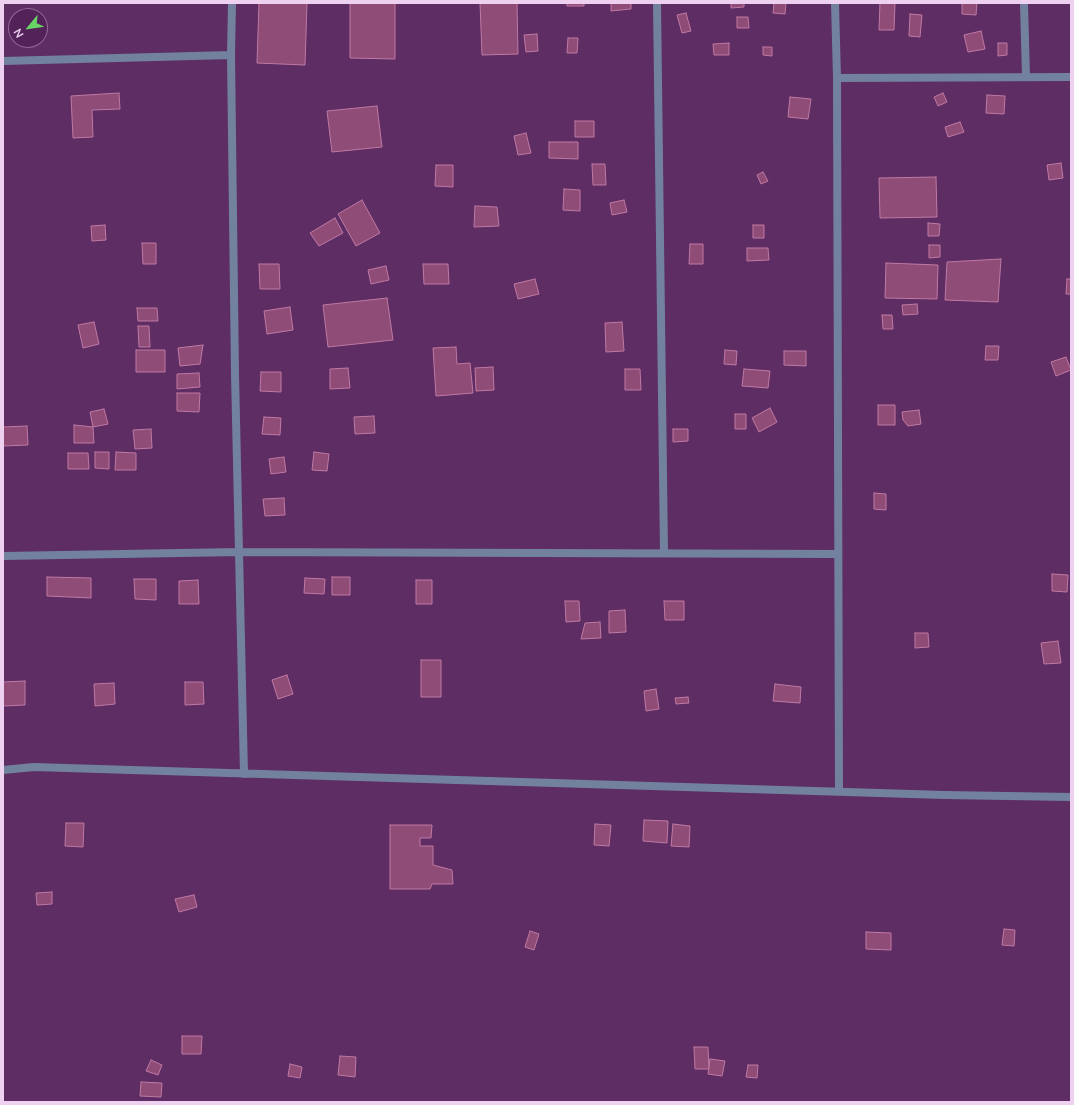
<!DOCTYPE html>
<style>
body{margin:0}
#map{position:relative;width:1074px;height:1105px;overflow:hidden;background:#5d2d63;font-family:Mulish,sans-serif}
canvas{display:block}
.frame{position:absolute;inset:0;border:4px solid #eed1f1;pointer-events:none}
.north{position:absolute;left:8px;top:8px;width:40px;height:40px;box-sizing:border-box;background:#522258;border:1px solid #906895;border-radius:50%;rotate:241deg;font-size:11px;font-weight:700;line-height:16px;text-align:center;color:#eed1f1}
.north::after{content:'';display:block;margin:auto;width:14px;height:18px;background:#68d465;clip-path:polygon(50% 0,100% 100%,50% 72%,0 100%)}
</style>
<div id="map">
<canvas width="1074" height="1105"></canvas>
<div class="frame"></div>
<div class="north">N</div>
</div>
<script>
const ctx = document.querySelector('canvas').getContext('2d');
ctx.lineJoin = 'round';
function paint(path, color) {
  ctx.fillStyle = color;
  ctx.fill(path, 'evenodd');
}
function toPath(rows) {
  const path = new Path2D();
  for (const r of rows) {
    path.moveTo(r[0], r[1]);
    for (let i = 2; i < r.length; i += 2) path.lineTo(r[i], r[i + 1]);
  }
  return path;
}
function trace(path, color, width, dash) {
  ctx.strokeStyle = color;
  ctx.lineWidth = width;
  ctx.lineCap = dash ? 'butt' : 'round';
  ctx.setLineDash(dash || []);
  ctx.stroke(path);
}
const building = toPath([
 [259,3,307,3,305,65,257,63,259,3],
 [350,3,395,3,395,59,350,58,350,3],
 [480,3,517,3,518,54,482,55,480,3],
 [567,3,584,3,584,6,567,6,567,3],
 [611,3,631,3,631,9,611,11,611,3],
 [731,3,744,3,744,7,731,8,731,3],
 [774,3,786,3,785,14,773,13,774,3],
 [880,3,895,3,894,30,879,30,880,3],
 [962,3,977,3,976,15,962,14,962,3],
 [686,13,691,31,682,33,677,15,686,13],
 [910,14,922,15,920,37,909,36,910,14],
 [737,17,748,17,749,28,737,28,737,17],
 [981,31,985,49,968,52,964,35,981,31],
 [537,34,538,51,526,52,524,35,537,34],
 [568,38,578,38,577,53,567,53,568,38],
 [729,43,729,55,714,55,713,44,729,43],
 [998,43,1007,43,1007,55,998,56,998,43],
 [763,47,772,47,772,56,763,55,763,47],
 [119,93,120,109,92,110,93,137,73,138,71,96,119,93],
 [943,93,947,102,938,106,934,97,943,93],
 [987,95,1005,96,1004,114,986,113,987,95],
 [790,97,811,99,808,119,788,117,790,97],
 [377,106,382,147,332,152,327,111,377,106],
 [575,121,594,121,594,137,575,137,575,121],
 [960,122,964,132,948,137,945,127,960,122],
 [526,133,531,153,518,155,514,136,526,133],
 [549,142,578,142,578,159,549,158,549,142],
 [1061,163,1063,178,1049,180,1047,165,1061,163],
 [592,164,605,164,606,185,593,185,592,164],
 [436,165,453,165,453,187,435,186,436,165],
 [763,172,768,181,761,184,757,175,763,172],
 [936,177,937,217,880,218,879,178,936,177],
 [564,189,580,190,580,211,563,210,564,189],
 [362,200,380,233,356,246,338,214,362,200],
 [624,200,627,212,612,215,610,203,624,200],
 [475,206,497,207,499,226,474,227,475,206],
 [335,218,343,233,319,246,310,233,335,218],
 [928,223,940,224,939,236,928,236,928,223],
 [105,225,106,240,92,241,91,226,105,225],
 [753,225,764,225,764,238,753,238,753,225],
 [142,243,156,243,156,264,143,264,142,243],
 [690,244,703,244,703,264,689,264,690,244],
 [929,245,940,245,940,257,929,258,929,245],
 [747,248,768,248,769,260,747,261,747,248],
 [1001,259,998,302,945,300,947,262,1001,259],
 [886,263,938,265,937,299,885,298,886,263],
 [259,264,279,264,280,289,260,289,259,264],
 [423,264,448,264,449,284,424,284,423,264],
 [386,266,389,280,371,284,368,270,386,266],
 [535,279,539,294,518,299,514,284,535,279],
 [1067,279,1071,279,1071,294,1066,294,1067,279],
 [387,298,393,340,328,347,323,305,387,298],
 [917,304,918,314,903,315,902,305,917,304],
 [290,307,293,330,267,334,264,311,290,307],
 [137,308,157,308,158,321,138,321,137,308],
 [882,315,892,315,893,329,883,329,882,315],
 [94,322,99,344,83,348,78,325,94,322],
 [622,322,624,351,606,352,605,323,622,322],
 [138,326,149,326,150,347,139,347,138,326],
 [203,345,200,364,180,366,178,348,203,345],
 [986,346,999,346,998,360,985,360,986,346],
 [456,347,457,364,470,363,473,393,436,396,433,348,456,347],
 [136,350,165,350,165,372,136,372,136,350],
 [725,350,737,351,736,365,724,364,725,350],
 [784,351,806,351,806,366,784,365,784,351],
 [1066,357,1071,370,1056,376,1051,362,1066,357],
 [493,367,494,390,476,391,475,368,493,367],
 [348,368,350,388,330,389,330,369,348,368],
 [625,369,640,369,641,390,625,390,625,369],
 [744,369,770,371,768,388,742,386,744,369],
 [261,372,281,372,281,392,260,391,261,372],
 [199,373,200,387,177,389,177,374,199,373],
 [177,393,200,393,199,412,177,411,177,393],
 [878,405,895,405,895,425,878,425,878,405],
 [770,408,777,422,759,432,752,418,770,408],
 [104,409,108,424,93,427,90,412,104,409],
 [919,410,921,424,908,426,903,420,902,412,919,410],
 [735,414,746,414,746,429,735,429,735,414],
 [374,416,375,433,355,434,354,417,374,416],
 [264,417,281,418,280,435,262,434,264,417],
 [74,425,93,427,94,443,74,443,74,425],
 [27,426,28,445,3,446,3,427,27,426],
 [151,429,152,448,135,449,133,430,151,429],
 [673,429,688,429,688,441,673,442,673,429],
 [95,452,109,452,109,469,95,468,95,452],
 [116,452,136,453,136,470,115,470,116,452],
 [314,452,329,454,327,471,312,470,314,452],
 [68,453,88,453,89,469,68,469,68,453],
 [284,457,286,472,271,474,269,459,284,457],
 [874,493,886,494,886,510,874,509,874,493],
 [284,498,285,515,265,516,263,499,284,498],
 [1052,574,1068,575,1067,592,1052,591,1052,574],
 [47,577,91,578,91,598,47,596,47,577],
 [332,577,350,577,350,595,332,595,332,577],
 [305,578,325,579,324,594,304,593,305,578],
 [134,579,156,579,156,600,135,599,134,579],
 [198,580,199,604,179,604,179,581,198,580],
 [416,580,432,580,432,604,416,604,416,580],
 [565,601,579,601,580,621,566,622,565,601],
 [664,601,684,601,684,620,665,620,664,601],
 [625,610,626,632,609,633,609,611,625,610],
 [600,622,601,638,581,639,585,623,600,622],
 [915,633,928,633,929,647,915,648,915,633],
 [1058,641,1061,663,1044,664,1041,643,1058,641],
 [421,660,441,660,441,697,421,697,421,660],
 [287,675,293,694,278,699,272,680,287,675],
 [25,681,25,705,3,706,3,682,25,681],
 [185,682,203,682,204,704,185,705,185,682],
 [114,683,115,704,95,706,94,684,114,683],
 [775,684,801,687,800,703,773,701,775,684],
 [656,689,659,709,646,711,644,691,656,689],
 [688,697,689,703,676,704,675,698,688,697],
 [644,820,668,821,667,843,643,841,644,820],
 [66,823,84,823,83,847,65,846,66,823],
 [595,824,611,825,609,846,594,845,595,824],
 [673,824,690,826,689,847,671,846,673,824],
 [390,825,432,825,431,838,420,838,420,846,433,846,433,865,452,870,453,884,432,884,430,889,390,889,390,825],
 [52,892,52,904,37,905,36,893,52,892],
 [194,895,197,907,179,912,175,899,194,895],
 [1004,929,1015,930,1014,946,1002,945,1004,929],
 [530,931,539,934,534,950,525,947,530,931],
 [866,932,891,933,891,950,866,949,866,932],
 [182,1036,202,1036,201,1054,182,1054,182,1036],
 [694,1047,708,1047,709,1069,695,1069,694,1047],
 [340,1056,356,1057,355,1077,338,1075,340,1056],
 [710,1059,725,1061,722,1076,708,1074,710,1059],
 [151,1060,162,1065,158,1075,146,1071,151,1060],
 [290,1064,302,1067,300,1078,288,1076,290,1064],
 [748,1065,758,1065,757,1078,746,1077,748,1065],
 [141,1082,162,1083,161,1097,140,1096,141,1082]
]);
const street = toPath([
 [232,3,231,55,235,374,244,774],
 [657,3,664,553],
 [835,3,837,78,839,791],
 [1024,3,1026,77],
 [3,61,231,55],
 [837,78,1071,77],
 [3,556,239,552,838,554],
 [3,770,34,767,944,795,1071,797]
]);
paint(building, '#8f4c76');
trace(building, '#c079a4', 1);
trace(street, '#72829e', 8);
</script>
